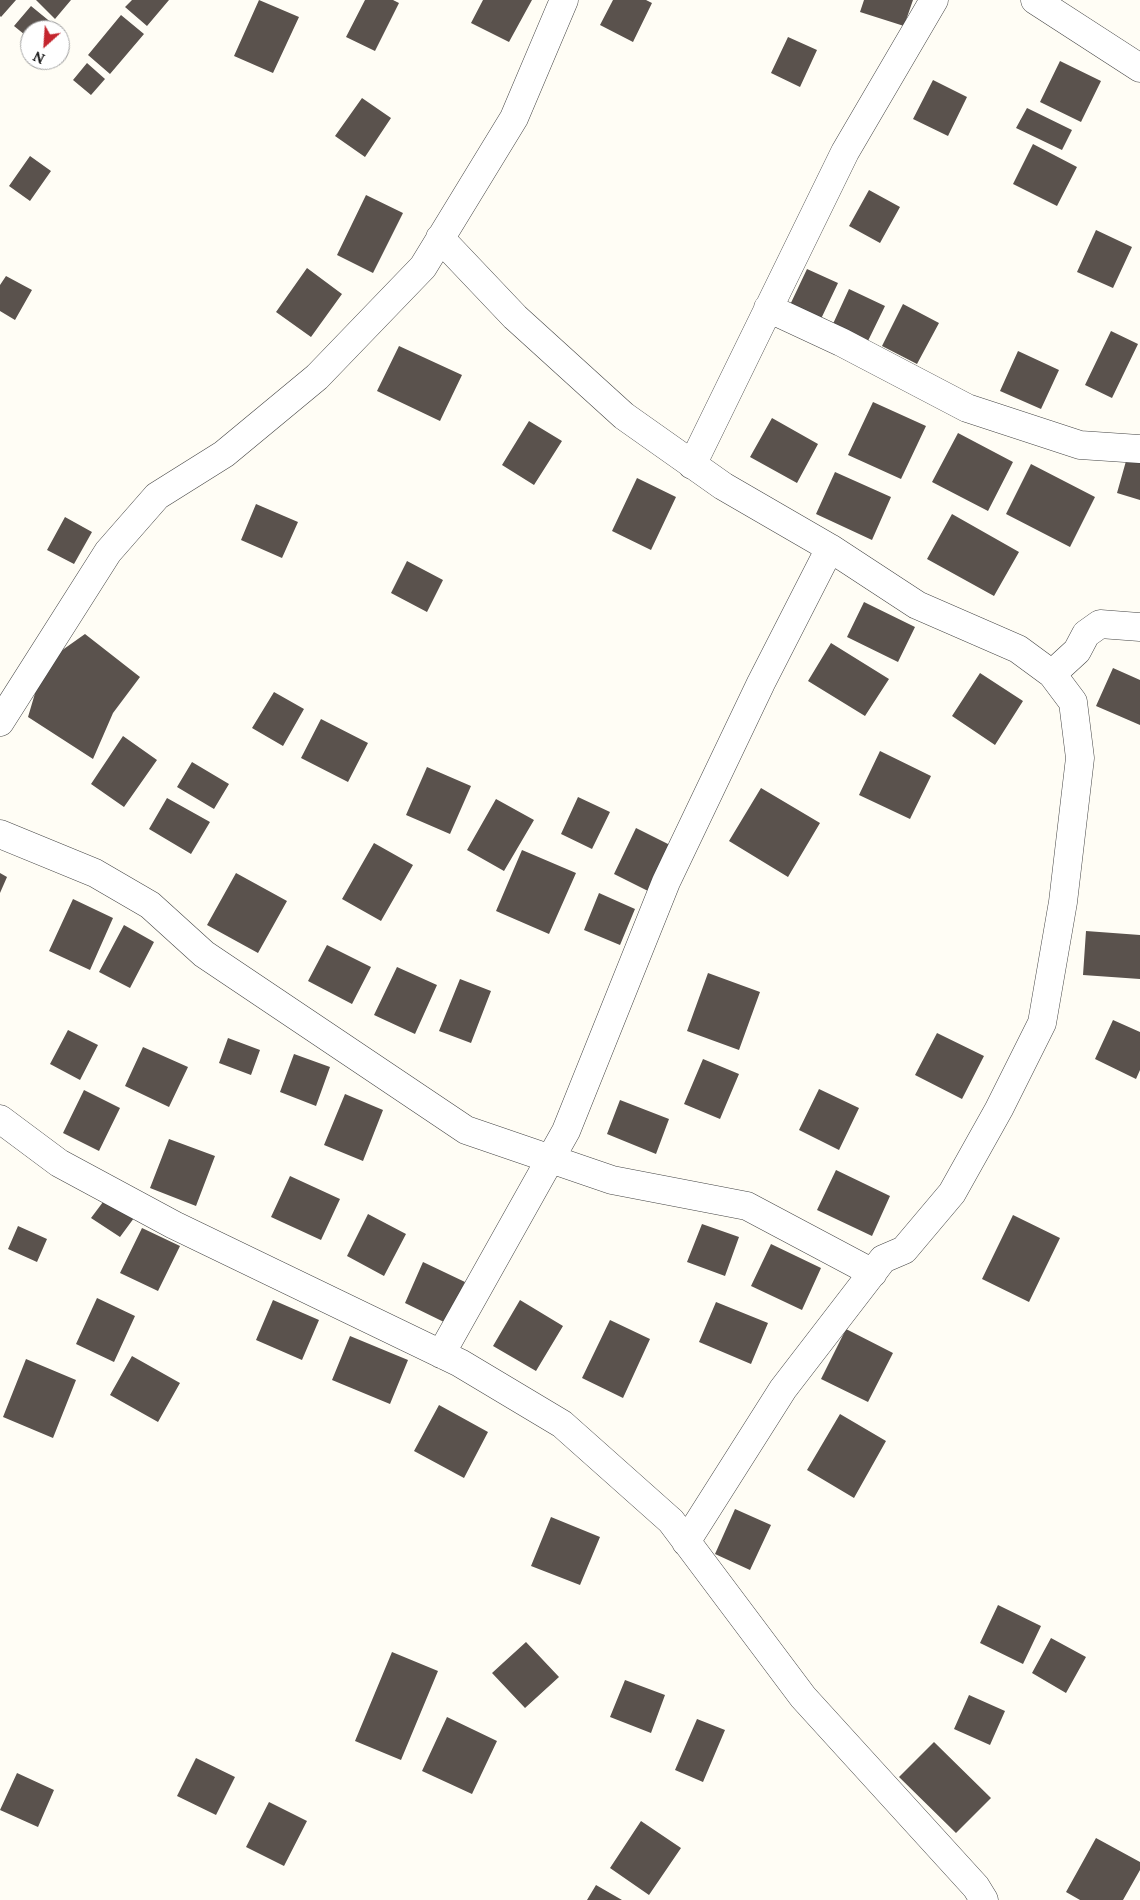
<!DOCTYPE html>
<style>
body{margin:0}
#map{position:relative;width:1140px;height:1900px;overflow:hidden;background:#fffdf5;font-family:Lora,serif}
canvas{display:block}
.north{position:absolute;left:20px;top:20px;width:50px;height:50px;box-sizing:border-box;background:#fff;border:1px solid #a0a0a0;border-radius:50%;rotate:206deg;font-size:14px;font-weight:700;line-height:20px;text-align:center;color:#111}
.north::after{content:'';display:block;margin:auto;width:18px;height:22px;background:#c4262e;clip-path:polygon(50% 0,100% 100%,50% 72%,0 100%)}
</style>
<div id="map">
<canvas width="1140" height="1900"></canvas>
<div class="north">N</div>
</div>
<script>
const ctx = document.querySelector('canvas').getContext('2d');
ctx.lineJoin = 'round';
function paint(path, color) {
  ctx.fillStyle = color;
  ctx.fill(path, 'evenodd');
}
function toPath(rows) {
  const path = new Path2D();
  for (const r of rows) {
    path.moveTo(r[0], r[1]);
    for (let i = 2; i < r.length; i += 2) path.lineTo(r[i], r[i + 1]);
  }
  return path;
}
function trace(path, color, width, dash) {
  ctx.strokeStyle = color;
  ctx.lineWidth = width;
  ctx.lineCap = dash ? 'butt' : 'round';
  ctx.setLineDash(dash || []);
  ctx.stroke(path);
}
const building = toPath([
 [0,0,16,0,1,17,0,16],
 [36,0,71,0,55,19],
 [132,0,169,0,147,26,125,7],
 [259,0,299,17,273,73,234,56],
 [365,0,393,0,399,3,375,51,346,37],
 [483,0,532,0,509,42,471,23],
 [613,0,646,0,652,3,633,42,600,25],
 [864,0,913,0,904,26,860,12],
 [31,6,53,24,48,30,30,30,30,39,14,26],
 [121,15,144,34,110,74,88,55],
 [788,37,817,50,800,87,771,73],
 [1060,61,1101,81,1081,122,1040,102],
 [87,63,105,79,91,95,73,80],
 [933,80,967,97,948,136,913,119],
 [362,98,391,118,365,157,335,136],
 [1027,108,1072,130,1062,150,1016,128],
 [1033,144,1077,167,1057,206,1013,184],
 [30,156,51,171,30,201,9,186],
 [869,190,900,207,880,243,849,226],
 [366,195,403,213,373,273,337,255],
 [1096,230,1132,247,1113,288,1077,272],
 [307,268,342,294,311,337,276,312],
 [807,269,838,283,820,321,789,307],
 [6,276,32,290,15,320,0,311,0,285],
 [849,289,885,306,867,343,832,326],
 [903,304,939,323,917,364,882,346],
 [1111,331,1138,344,1112,398,1085,385],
 [399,346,462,375,440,421,377,391],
 [1018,351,1059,370,1041,409,1000,391],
 [873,402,926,426,901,479,848,455],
 [772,418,818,444,797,483,750,457],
 [529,421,562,441,534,485,502,465],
 [958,433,1013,462,988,511,932,482],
 [1128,454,1140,458,1140,500,1117,493],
 [1031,464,1095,497,1070,547,1006,514],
 [835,472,891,497,872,540,816,514],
 [637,478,676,497,651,550,612,531],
 [256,504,298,522,282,558,241,540],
 [952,514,1019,552,994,596,927,559],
 [65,517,92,532,74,564,47,550],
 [407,561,443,580,427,612,391,593],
 [864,602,915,627,898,662,847,637],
 [85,634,140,677,113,713,93,759,28,717,44,663],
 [831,643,889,679,865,716,808,681],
 [1113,668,1140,680,1140,725,1096,706],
 [980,673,1023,701,995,745,952,716],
 [274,692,304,709,283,746,252,728],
 [321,719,368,743,348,782,301,758],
 [123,736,157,760,124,807,91,784],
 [880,751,931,776,910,819,859,795],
 [192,762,229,784,214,809,177,787],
 [427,767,471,786,450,834,406,815],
 [761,788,820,823,788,877,729,841],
 [578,797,610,812,592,849,561,834],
 [167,798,210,822,191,854,149,829],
 [496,799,534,820,504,871,467,850],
 [636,828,676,848,654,894,614,874],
 [374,843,413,865,381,921,342,899],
 [522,850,576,873,549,934,496,911],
 [0,873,7,877,0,893],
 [236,873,287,901,258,953,207,925],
 [599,893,635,909,620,945,584,930],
 [73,899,113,918,90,970,49,951],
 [124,925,154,942,130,988,99,972],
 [1086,931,1140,935,1140,979,1083,975],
 [327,945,371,967,352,1004,308,981],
 [397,967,437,985,415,1034,374,1015],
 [708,973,760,992,739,1050,687,1031],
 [460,979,491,991,471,1043,439,1031],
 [1113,1020,1140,1032,1140,1070,1136,1079,1095,1059],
 [68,1030,98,1045,80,1080,50,1064],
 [937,1033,984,1056,962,1099,915,1075],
 [228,1038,260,1050,251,1075,219,1063],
 [143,1047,188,1067,169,1107,125,1086],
 [294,1054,330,1067,316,1106,280,1092],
 [703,1059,739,1074,720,1119,684,1104],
 [819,1089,859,1108,839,1150,799,1130],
 [84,1090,120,1108,99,1151,63,1133],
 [345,1094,383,1110,363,1161,324,1145],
 [620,1100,669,1119,656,1154,607,1134],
 [169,1139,215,1156,196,1206,150,1188],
 [836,1170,890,1196,872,1236,817,1210],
 [290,1176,340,1199,321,1240,271,1217],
 [106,1198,134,1218,120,1237,91,1218],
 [368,1214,406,1234,384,1276,347,1256],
 [1013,1215,1060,1238,1029,1302,982,1279],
 [702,1224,739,1237,725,1276,687,1262],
 [18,1226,47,1239,37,1262,8,1249],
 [142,1228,180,1246,158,1291,120,1273],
 [771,1244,821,1268,802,1310,751,1286],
 [423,1262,465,1282,446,1323,405,1303],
 [97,1298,135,1316,114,1362,76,1344],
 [273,1300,319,1320,302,1360,256,1340],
 [520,1300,563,1326,536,1371,493,1346],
 [716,1302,768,1323,751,1364,699,1342],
 [610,1320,650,1339,623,1398,582,1378],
 [846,1329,893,1353,868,1402,821,1379],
 [350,1336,408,1360,390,1404,332,1380],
 [132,1356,180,1383,158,1422,110,1395],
 [26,1359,76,1380,53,1438,3,1417],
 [439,1405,488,1432,464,1478,414,1451],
 [840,1414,886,1441,854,1498,807,1470],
 [735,1509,771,1525,750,1570,715,1554],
 [551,1517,600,1537,580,1585,531,1566],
 [998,1605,1041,1626,1023,1664,980,1643],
 [1051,1638,1086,1657,1066,1693,1032,1673],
 [526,1642,559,1677,525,1708,492,1673],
 [392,1652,438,1671,401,1760,355,1741],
 [625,1680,665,1695,651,1733,610,1717],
 [969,1695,1005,1711,990,1745,954,1729],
 [447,1717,497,1741,472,1794,422,1771],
 [697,1719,725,1730,703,1782,675,1770],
 [934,1742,991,1798,956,1833,899,1777],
 [196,1758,235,1777,216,1815,177,1796],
 [17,1773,54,1790,38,1827,0,1810],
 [269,1802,307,1821,284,1866,246,1847],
 [641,1821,681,1848,649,1895,610,1868],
 [1096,1838,1140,1862,1140,1870,1123,1900,1080,1900,1066,1892],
 [596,1885,622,1900,587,1900]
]);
const minor = toPath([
 [1035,0,1140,68],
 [440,238,515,317,624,416,723,486,830,548,917,605,1018,649,1052,674,1073,702,1080,758,1063,902,1042,1023,999,1109,952,1193,904,1250,883,1259,783,1389,686,1542],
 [768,308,841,342,967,408,1080,445,1140,449],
 [692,465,845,152,934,0],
 [1052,674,1077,651,1086,634,1100,624,1140,627],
 [0,722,108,552,157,496,224,454,317,377,423,267,514,118,564,0],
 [0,834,95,873,150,905,204,954,466,1130,612,1180,747,1206,873,1273],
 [0,1119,59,1163,174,1225,460,1363,562,1424,671,1521,803,1697,976,1887,984,1900],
 [441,1354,566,1131,666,882,761,683,830,548]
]);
paint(building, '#5a524d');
trace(minor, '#444', 29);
trace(minor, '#fff', 28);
</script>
